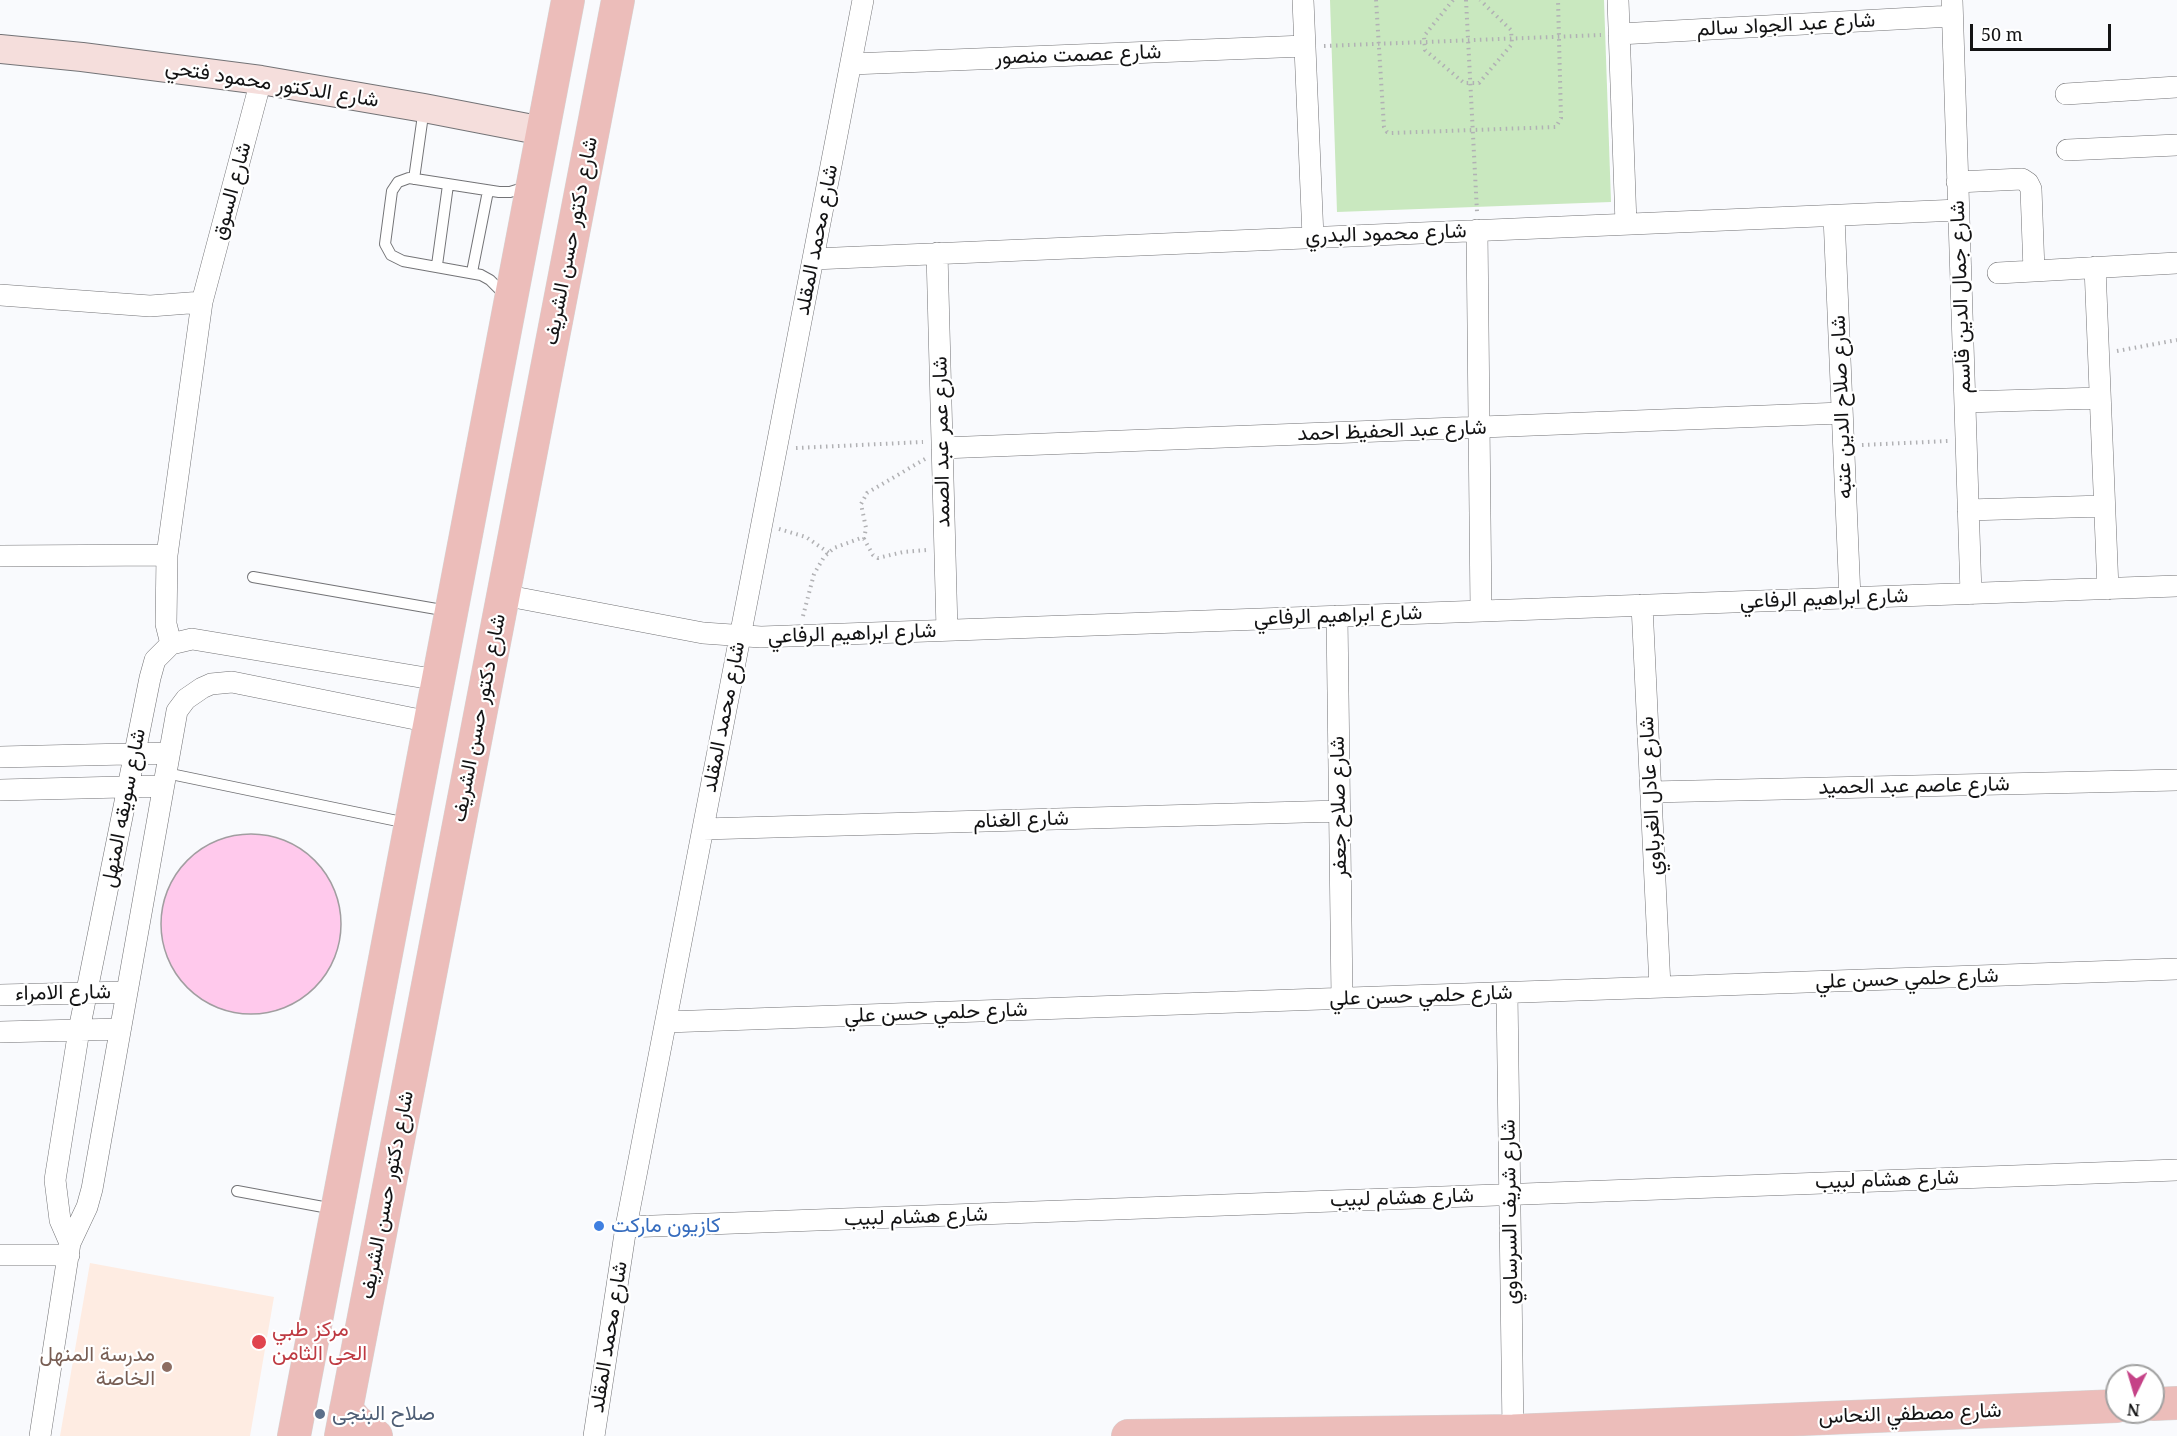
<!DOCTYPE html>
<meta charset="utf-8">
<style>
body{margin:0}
#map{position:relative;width:2177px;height:1436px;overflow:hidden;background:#f9fafd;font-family:"Noto Serif",serif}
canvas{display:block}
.north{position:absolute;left:2105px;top:1364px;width:60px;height:60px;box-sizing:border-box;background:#fff;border:2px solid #a1a1a1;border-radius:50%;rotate:185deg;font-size:16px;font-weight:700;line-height:24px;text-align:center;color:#131314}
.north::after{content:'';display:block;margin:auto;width:21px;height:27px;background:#c54287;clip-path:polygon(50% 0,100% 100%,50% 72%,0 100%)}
.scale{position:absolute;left:1970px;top:24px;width:141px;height:27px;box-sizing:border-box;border:3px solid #131314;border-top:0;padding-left:8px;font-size:18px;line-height:21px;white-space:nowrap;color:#131314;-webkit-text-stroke:4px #fff;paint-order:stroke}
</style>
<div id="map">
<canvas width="2177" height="1436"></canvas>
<div class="north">N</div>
<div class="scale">50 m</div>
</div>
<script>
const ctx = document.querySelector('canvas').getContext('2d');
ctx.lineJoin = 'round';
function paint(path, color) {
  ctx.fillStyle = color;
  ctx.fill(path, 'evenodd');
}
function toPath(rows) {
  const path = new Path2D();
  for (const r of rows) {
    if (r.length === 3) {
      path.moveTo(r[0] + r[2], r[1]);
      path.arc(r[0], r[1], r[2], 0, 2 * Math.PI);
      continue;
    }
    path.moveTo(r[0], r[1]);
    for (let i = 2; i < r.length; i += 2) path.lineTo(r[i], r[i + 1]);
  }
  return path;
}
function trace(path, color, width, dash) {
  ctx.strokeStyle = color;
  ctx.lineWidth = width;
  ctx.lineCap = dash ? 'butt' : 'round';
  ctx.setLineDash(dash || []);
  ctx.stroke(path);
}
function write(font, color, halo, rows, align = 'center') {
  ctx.font = font + ' "Noto Serif",Vazirmatn,serif';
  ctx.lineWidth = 4.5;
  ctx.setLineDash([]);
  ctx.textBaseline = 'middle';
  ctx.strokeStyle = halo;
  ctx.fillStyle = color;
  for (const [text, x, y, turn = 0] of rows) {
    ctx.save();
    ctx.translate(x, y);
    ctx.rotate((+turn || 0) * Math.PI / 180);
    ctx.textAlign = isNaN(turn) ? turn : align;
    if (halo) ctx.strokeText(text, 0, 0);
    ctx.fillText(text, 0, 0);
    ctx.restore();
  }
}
const education = toPath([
 [90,1263,274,1297,250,1436,60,1436]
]);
const green = toPath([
 [1330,0,1604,0,1611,202,1337,212]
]);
const building = toPath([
 [251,924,90]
]);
const path = toPath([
 [1376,0,1384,127,1387,132,1391,133,1556,127,1561,118,1558,0],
 [1453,0,1424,36,1425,50,1464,83,1479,83,1512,44,1511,30,1480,0],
 [1466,0,1477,212],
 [1324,46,1601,35],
 [2117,351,2177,340],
 [1862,445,1948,441],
 [796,448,923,442],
 [779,529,806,537,829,553],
 [864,539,866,528,861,504,867,493,925,459],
 [803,616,814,574,824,557,834,548,861,538,864,539,873,555,878,558,903,552,926,550]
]);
const lane = toPath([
 [414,179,424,108],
 [437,265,448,185],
 [472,272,488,191],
 [505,295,490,280,481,275,403,261,391,255,385,244,392,191,398,182,409,178,499,192,510,192,526,187],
 [253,577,448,611],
 [166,773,407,823],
 [237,1191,334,1209]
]);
const street = toPath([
 [1303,0,1313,237],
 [1618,0,1626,224],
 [1952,0,1971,594],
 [1619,34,1952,16],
 [851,64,1305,46],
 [2066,94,2177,87],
 [2067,150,2177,145],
 [1957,182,2022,179,2028,183,2031,189,2034,271],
 [1834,216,1850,598],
 [1477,230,1481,611],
 [937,253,947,630],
 [813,259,1959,210],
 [2095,267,2108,589],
 [1998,273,2177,263],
 [0,295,150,306,202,302],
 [1965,402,2100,398],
 [942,448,1842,413],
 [1968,510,2104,506],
 [0,556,167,555],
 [503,595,703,633,761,637,2177,586],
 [1642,605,1660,987],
 [1337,616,1342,998],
 [171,644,166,624,167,555,202,302,261,80],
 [0,757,169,753],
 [0,790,163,786],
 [1651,792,2177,780],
 [703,829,1339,811],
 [1507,993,1513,1431],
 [0,995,127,992],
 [666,1022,2177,969],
 [0,1032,120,1029],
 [626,1227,2177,1170],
 [70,1243,60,1220,55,1180,79,1030,150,678,155,660,171,644,192,639,438,680],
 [0,1255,69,1255],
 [40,1436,70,1243,87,1207,92,1189,177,711,186,699,202,688,211,684,232,682,430,722],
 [594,1436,626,1227,863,0]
]);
const secondary = toPath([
 [0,49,82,57,261,80,424,108,543,131]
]);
const primary = toPath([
 [2153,1404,2177,1403],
 [346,1409,356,1421,376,1436],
 [294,1436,568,0],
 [341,1436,618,0],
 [1128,1436,1513,1431,2117,1406]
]);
const markers = [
 [599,1226,6,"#3f7fe0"],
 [259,1342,8,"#e0444e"],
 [167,1367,6,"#8d6e63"],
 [320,1414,6,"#5c6f8a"]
];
const streetNames = [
 ["شارع عبد الجواد سالم",1786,25,-3],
 ["شارع عصمت منصور",1078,55,-2],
 ["شارع الدكتور محمود فتحي",272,84,9],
 ["شارع السوق",232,191,-75],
 ["شارع محمود البدري",1386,234,-2],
 ["شارع محمد المقلد",817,240,-79],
 ["شارع دكتور حسن الشريف",571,241,-79],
 ["شارع جمال الدين قاسم",1961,297,-92],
 ["شارع صلاح الدين عتبه",1842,407,-92],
 ["شارع عبد الحفيظ احمد",1392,431,-2],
 ["شارع عمر عبد الصمد",942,442,-91],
 ["شارع ابراهيم الرفاعي",1824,599,-2],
 ["شارع ابراهيم الرفاعي",1338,616,-2],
 ["شارع ابراهيم الرفاعي",852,634,-2],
 ["شارع محمد المقلد",724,717,-79],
 ["شارع دكتور حسن الشريف",479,718,-79],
 ["شارع عاصم عبد الحميد",1914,786,-1],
 ["شارع عادل الغرباوي",1651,796,-93],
 ["شارع صلاح جعفر",1339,807,-91],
 ["شارع سويقه المنهل",124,808,-79],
 ["شارع الغنام",1021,820,-2],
 ["شارع حلمي حسن علي",1907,979,-2],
 ["شارع الامراء",63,993,-1],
 ["شارع حلمي حسن علي",1421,996,-2],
 ["شارع حلمي حسن علي",936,1013,-2],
 ["شارع هشام لبيب",1887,1180,-2],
 ["شارع دكتور حسن الشريف",387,1195,-79],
 ["شارع هشام لبيب",1402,1198,-2],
 ["شارع شريف السرساوي",1510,1212,-91],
 ["شارع هشام لبيب",916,1217,-2],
 ["شارع محمد المقلد",609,1337,-81],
 ["شارع مصطفي النحاس",1910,1414,-2]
];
const shopNames = [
 ["كازيون ماركت",611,1226]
];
const healthNames = [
 ["مركز طبي",272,1330],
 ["الحى الثامن",272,1354]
];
const educationNames = [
 ["مدرسة المنهل",155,1355],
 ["الخاصة",155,1379]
];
const serviceNames = [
 ["صلاح البنجى",332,1414]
];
paint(education, '#feece2');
paint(green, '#c9e8bf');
paint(building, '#ffc9ec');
trace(building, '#a19ea0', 1.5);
trace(lane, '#737376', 12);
trace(street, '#737376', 22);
trace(secondary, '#737376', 30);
trace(primary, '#d5d5d5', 34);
trace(path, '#b1b1b4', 4, [1.5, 4.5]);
trace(lane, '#fff', 10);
trace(street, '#fff', 21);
trace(secondary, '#f5dedc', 28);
trace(primary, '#ecbdba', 33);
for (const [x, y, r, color] of markers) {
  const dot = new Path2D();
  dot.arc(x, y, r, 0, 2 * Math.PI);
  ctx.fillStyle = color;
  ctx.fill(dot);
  trace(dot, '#fff', 2);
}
write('21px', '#131314', '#fff', streetNames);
write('21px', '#366cbe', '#fff', shopNames, 'left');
write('21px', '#be3a42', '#fff', healthNames, 'left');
write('21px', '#785e54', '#fff', educationNames, 'right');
write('21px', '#4e5e75', '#fff', serviceNames, 'left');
</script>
